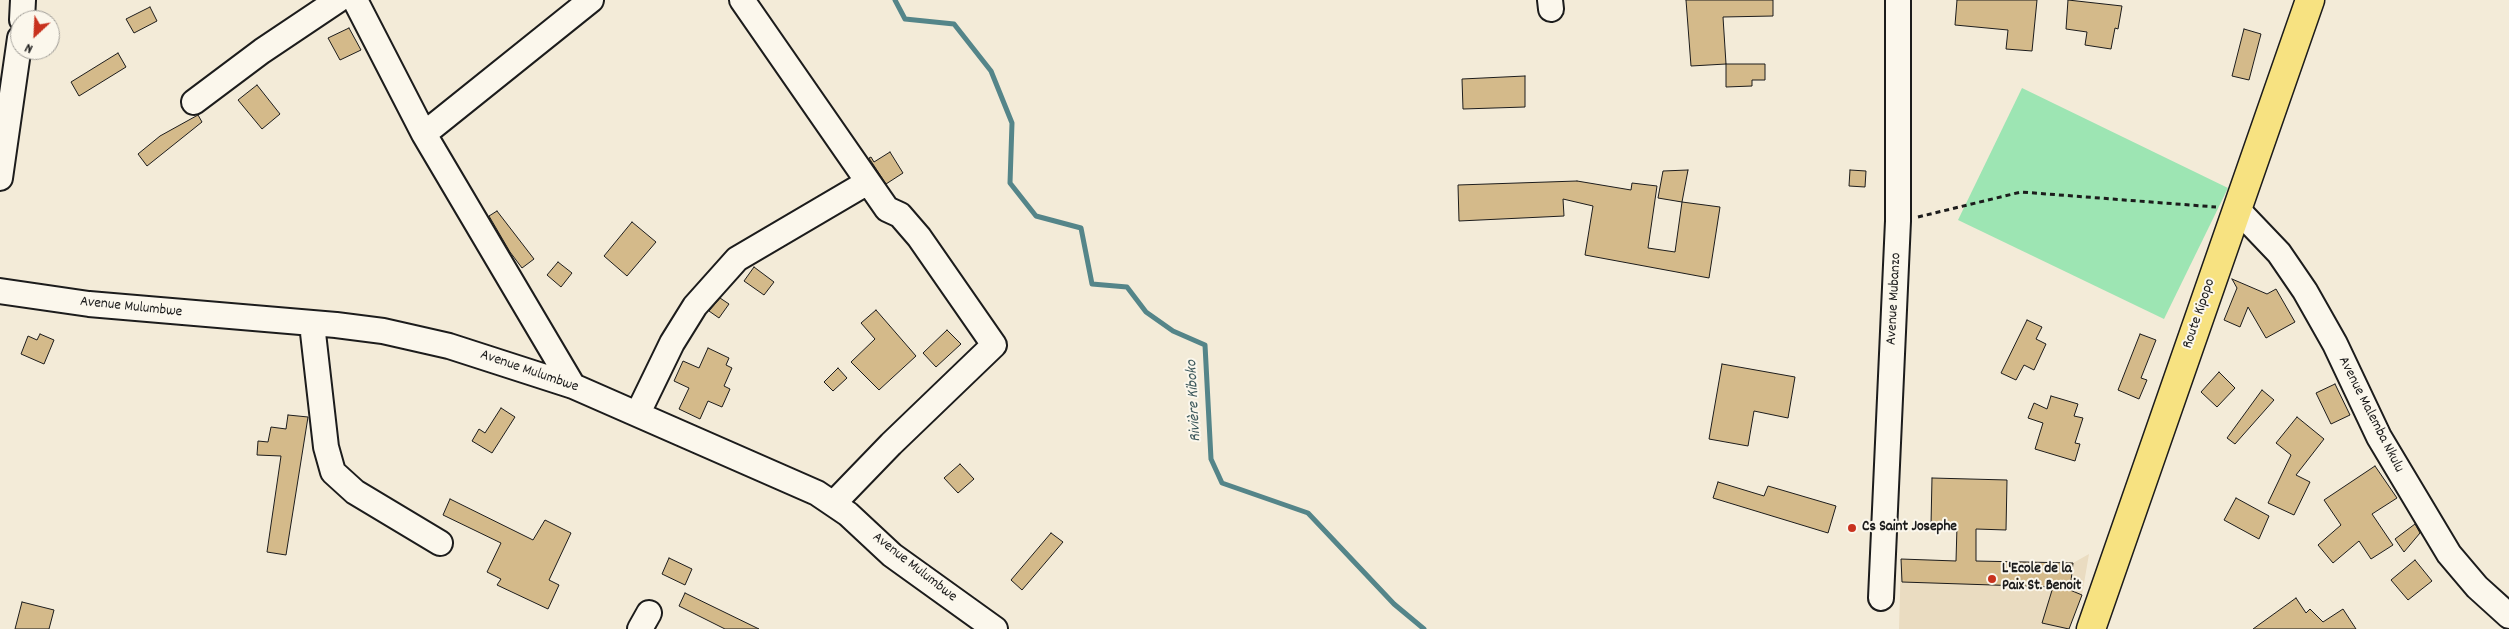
<!DOCTYPE html>
<meta charset="utf-8">
<style>
body{margin:0}
#map{position:relative;width:2509px;height:629px;overflow:hidden;background:#f3ebd8;font-family:Dekko,sans-serif}
canvas{display:block}
.north{position:absolute;left:10px;top:10px;width:50px;height:50px;box-sizing:border-box;background:#fbf7ec;border:1px solid #a29f99;border-radius:50%;rotate:205deg;font-size:14px;font-weight:700;line-height:20px;text-align:center;color:#1c1c1c}
.north::after{content:'';display:block;margin:auto;width:18px;height:22px;background:#c8321e;clip-path:polygon(50% 0,100% 100%,50% 72%,0 100%)}
</style>
<div id="map">
<canvas width="2509" height="629"></canvas>
<div class="north">N</div>
</div>
<script>
const ctx = document.querySelector('canvas').getContext('2d');
ctx.lineJoin = 'round';
function paint(path, color) {
  ctx.fillStyle = color;
  ctx.fill(path, 'evenodd');
}
function toPath(rows) {
  const path = new Path2D();
  for (const r of rows) {
    path.moveTo(r[0], r[1]);
    for (let i = 2; i < r.length; i += 2) path.lineTo(r[i], r[i + 1]);
  }
  return path;
}
function trace(path, color, width, dash) {
  ctx.strokeStyle = color;
  ctx.lineWidth = width;
  ctx.lineCap = dash ? 'butt' : 'round';
  ctx.setLineDash(dash || []);
  ctx.stroke(path);
}
function write(font, color, halo, rows, align = 'center') {
  ctx.font = font + ' Dekko,sans-serif';
  ctx.lineWidth = 4;
  ctx.setLineDash([]);
  ctx.textBaseline = 'middle';
  ctx.strokeStyle = halo;
  ctx.fillStyle = color;
  for (const [text, x, y, turn = 0] of rows) {
    ctx.save();
    ctx.translate(x, y);
    ctx.rotate((+turn || 0) * Math.PI / 180);
    ctx.textAlign = isNaN(turn) ? turn : align;
    if (halo) ctx.strokeText(text, 0, 0);
    ctx.fillText(text, 0, 0);
    ctx.restore();
  }
}
const built = toPath([
 [2089,554,2082,595,2069,629,1899,629,1901,559,2073,563]
]);
const green = toPath([
 [2022,88,2228,188,2164,319,1958,220]
]);
const stream = toPath([
 [895,0,905,19,954,24,991,71,1012,123,1010,183,1036,216,1081,228,1092,284,1127,287,1146,312,1173,331,1205,345,1211,459,1222,483,1308,513,1394,604,1424,629]
]);
const building = toPath([
 [1686,0,1773,0,1773,16,1723,17,1726,64,1691,66,1686,0],
 [1957,0,2037,0,2032,51,2006,49,2008,30,1955,25,1957,0],
 [2068,0,2122,6,2118,29,2115,28,2111,49,2085,45,2087,32,2066,29,2068,0],
 [150,7,157,21,134,33,126,19,150,7],
 [349,28,361,50,340,60,328,38,349,28],
 [2244,29,2261,34,2249,80,2232,76,2244,29],
 [118,53,126,67,79,96,71,82,118,53],
 [1726,64,1765,64,1765,80,1752,80,1752,86,1726,87,1726,64],
 [1525,76,1525,107,1463,109,1462,79,1525,76],
 [257,85,280,114,262,129,238,100,257,85],
 [198,115,202,122,147,166,138,154,160,136,198,115],
 [890,152,903,173,886,184,869,158,871,157,874,162,890,152],
 [1688,170,1682,202,1658,198,1663,171,1688,170],
 [1850,170,1866,171,1865,187,1849,186,1850,170],
 [1577,181,1631,190,1632,183,1657,186,1648,248,1675,252,1682,202,1720,207,1709,278,1585,255,1593,206,1563,199,1564,216,1459,221,1458,185,1577,181],
 [497,211,534,259,522,268,510,252,489,216,497,211],
 [632,222,656,242,627,276,604,256,632,222],
 [558,262,572,273,561,287,547,275,558,262],
 [754,267,774,282,764,295,744,281,754,267],
 [2232,279,2267,294,2276,289,2295,322,2266,338,2248,307,2240,327,2224,320,2237,288,2232,279],
 [720,298,729,304,719,318,709,311,720,298],
 [876,310,916,356,879,390,851,362,875,339,861,323,876,310],
 [2027,320,2042,327,2036,339,2046,344,2034,370,2024,365,2016,380,2001,373,2027,320],
 [947,330,961,344,936,367,923,353,947,330],
 [40,334,54,340,44,364,21,354,28,336,37,340,40,334],
 [2140,334,2156,340,2141,378,2147,380,2139,399,2118,390,2140,334],
 [708,348,729,358,726,365,732,368,724,386,730,389,722,407,708,401,700,419,679,409,689,388,674,381,683,361,699,368,708,348],
 [1722,364,1795,377,1788,418,1754,411,1748,446,1709,439,1722,364],
 [838,368,847,378,833,391,824,382,838,368],
 [2219,372,2235,388,2217,407,2201,392,2219,372],
 [2335,384,2350,415,2331,424,2316,393,2335,384],
 [2262,390,2274,400,2235,444,2227,438,2262,390],
 [2051,396,2078,404,2074,416,2083,418,2075,443,2080,444,2075,461,2035,449,2043,423,2028,418,2034,403,2047,409,2051,396],
 [501,408,515,417,492,453,472,441,479,429,485,433,501,408],
 [288,415,308,417,286,555,267,552,281,456,257,455,258,441,268,442,271,427,286,429,288,415],
 [2297,417,2324,439,2296,475,2310,482,2294,515,2268,503,2291,455,2276,443,2297,417],
 [960,464,974,479,958,493,944,478,960,464],
 [2375,466,2397,498,2372,514,2393,545,2371,559,2359,541,2333,563,2318,545,2341,525,2324,500,2375,466],
 [1932,478,2007,480,2006,530,1976,529,1976,561,2073,563,2070,590,2082,595,2069,629,2042,623,2053,587,1902,582,1901,559,1956,561,1957,526,1931,525,1932,478],
 [1718,482,1764,496,1768,486,1836,506,1828,533,1713,498,1718,482],
 [2236,498,2269,516,2259,539,2224,520,2236,498],
 [450,499,533,540,545,520,571,533,549,580,559,585,548,609,497,585,501,579,487,572,501,543,443,515,450,499],
 [2415,524,2420,533,2404,552,2395,539,2415,524],
 [1051,533,1063,542,1022,590,1011,580,1051,533],
 [669,558,692,569,685,585,662,574,669,558],
 [2415,560,2432,581,2408,600,2391,580,2415,560],
 [685,593,759,629,725,629,679,606,685,593],
 [2296,598,2306,613,2310,609,2323,622,2343,609,2356,629,2253,629,2296,598],
 [22,602,54,610,49,629,15,629,22,602]
]);
const path = toPath([
 [1918,217,2021,192,2216,207]
]);
const minor = toPath([
 [355,0,424,134,573,386],
 [742,0,887,209,900,215,919,237,994,345,891,444,834,503],
 [1550,0,1551,9],
 [22,20,23,0],
 [194,102,262,51,338,0],
 [424,134,591,0],
 [0,178,20,38],
 [2237,209,2279,253,2305,291,2335,344,2379,437,2449,554,2477,587,2509,616],
 [0,291,89,304,336,325,383,331,449,346,573,386,817,493,848,514,892,555,995,629],
 [312,324,326,447,333,472,355,492,440,543],
 [638,413,672,343,695,306,737,259,868,182],
 [1881,598,1898,221,1898,0],
 [640,629,649,613]
]);
const major = toPath([
 [2091,629,2310,0]
]);
const markers = [
 [1852,528,5,"#c8321e"],
 [1992,579,5,"#c8321e"]
];
const streetNames = [
 ["Avenue Mubanzo",1895,299,-87],
 ["Avenue Mulumbwe",131,308,6],
 ["Route Kipopo",2200,314,-71],
 ["Avenue Mulumbwe",529,372,19],
 ["Avenue Malemba Nkulu",2370,415,63],
 ["Avenue Mulumbwe",914,568,38]
];
const poiNames = [
 ["Cs Saint Josephe",1862,528],
 ["L'Ecole de la",2002,570],
 ["Paix St. Benoit",2002,587]
];
const waterNames = [
 ["Rivière Kiboko",1195,401,-93]
];
paint(built, '#eadcc1');
paint(green, '#9de5b3');
trace(stream, '#548589', 5);
paint(building, '#d4ba8a');
trace(building, '#1c1c1c', 1);
trace(minor, '#1c1c1c', 28);
trace(major, '#1c1c1c', 31);
trace(path, '#1c1c1c', 3, [5, 4]);
trace(minor, '#fbf7ec', 24);
trace(major, '#f7e281', 28);
for (const [x, y, r, color] of markers) {
  const dot = new Path2D();
  dot.arc(x, y, r, 0, 2 * Math.PI);
  ctx.fillStyle = color;
  ctx.fill(dot);
  trace(dot, '#fbf7ec', 2);
}
write('15px', '#1c1c1c', '#fbf7ec', streetNames);
write('bold 15px', '#1c1c1c', '#fbf7ec', poiNames, 'left');
write('italic 16px', '#3d595c', '#fbf7ec', waterNames);
</script>
